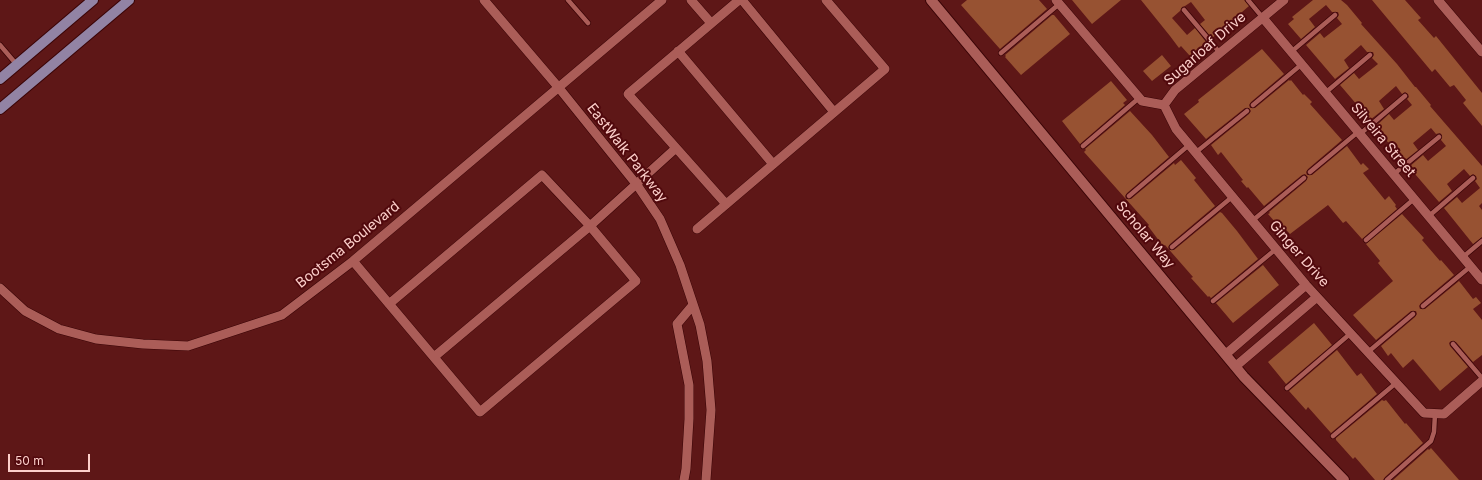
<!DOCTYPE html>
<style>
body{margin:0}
#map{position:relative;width:1482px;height:480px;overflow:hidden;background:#5e1717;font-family:Inter,sans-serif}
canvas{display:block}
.scale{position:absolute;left:8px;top:454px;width:82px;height:18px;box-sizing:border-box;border:2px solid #fccfca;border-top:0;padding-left:5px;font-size:12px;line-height:14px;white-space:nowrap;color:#fccfca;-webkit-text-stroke:3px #51090d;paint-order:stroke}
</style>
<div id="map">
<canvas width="1482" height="480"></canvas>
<div class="scale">50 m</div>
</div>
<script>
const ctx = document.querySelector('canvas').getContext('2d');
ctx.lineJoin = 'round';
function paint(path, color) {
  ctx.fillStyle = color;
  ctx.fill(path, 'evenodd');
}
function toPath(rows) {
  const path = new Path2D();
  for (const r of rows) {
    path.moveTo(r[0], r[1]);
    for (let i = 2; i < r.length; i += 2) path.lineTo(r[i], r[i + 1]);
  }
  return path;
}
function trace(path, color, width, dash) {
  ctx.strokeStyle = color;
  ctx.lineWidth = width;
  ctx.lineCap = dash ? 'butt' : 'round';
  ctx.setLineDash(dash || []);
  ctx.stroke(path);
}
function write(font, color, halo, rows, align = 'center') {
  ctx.font = font + ' Inter,sans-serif';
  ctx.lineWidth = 4;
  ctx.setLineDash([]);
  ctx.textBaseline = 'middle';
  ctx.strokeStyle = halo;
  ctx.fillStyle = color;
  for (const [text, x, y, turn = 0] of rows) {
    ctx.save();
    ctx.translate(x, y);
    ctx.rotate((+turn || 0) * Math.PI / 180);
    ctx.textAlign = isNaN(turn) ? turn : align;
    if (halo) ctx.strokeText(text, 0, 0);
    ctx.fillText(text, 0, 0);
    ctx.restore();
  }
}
const building = toPath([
 [967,0,1039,0,1047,9,1000,49,961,5],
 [1072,0,1121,0,1092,24],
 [1141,0,1244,0,1249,6,1212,38,1200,24,1205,20,1191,2,1185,6,1182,7,1180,11,1172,18,1187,35,1195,28,1206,42,1190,56,1181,46,1179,48,1170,36],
 [1313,0,1341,0,1347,5,1362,23,1361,24,1397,64,1415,87,1416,87,1431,105,1430,106,1482,166,1482,203,1479,206,1482,210,1482,237,1473,244,1444,208,1457,197,1462,203,1480,188,1475,181,1477,179,1476,176,1473,174,1470,176,1464,169,1447,184,1452,191,1439,202,1409,167,1423,155,1428,161,1446,146,1441,140,1442,135,1440,133,1436,134,1431,128,1413,143,1418,150,1404,161,1375,127,1389,114,1394,120,1412,105,1407,99,1409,97,1408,94,1405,92,1402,94,1396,86,1379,101,1384,109,1370,120,1340,85,1354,73,1359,79,1378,64,1372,58,1374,55,1373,52,1367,52,1361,45,1344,60,1349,68,1335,79,1306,45,1320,33,1324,38,1342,24,1337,18,1339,15,1338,12,1332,12,1326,5,1309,19,1315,27,1301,39,1288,24,1294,19,1292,17],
 [1372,0,1405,0,1421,18,1418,20,1434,38,1436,36,1482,93,1482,126,1463,103,1466,100,1454,85,1450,87,1435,69,1432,72],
 [1052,15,1054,15,1070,34,1021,75,1005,57,1006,56,1005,55],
 [1262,49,1284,74,1251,102,1249,105,1250,108,1255,108,1289,80,1290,81,1291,80,1303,95,1304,94,1312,102,1310,104,1342,140,1308,169,1306,172,1307,175,1312,175,1347,146,1361,165,1363,163,1369,169,1363,173,1385,200,1389,196,1396,205,1395,206,1397,209,1362,239,1346,221,1343,223,1328,205,1290,234,1277,220,1275,222,1268,214,1270,213,1269,212,1306,181,1308,177,1305,174,1302,175,1264,206,1248,187,1247,188,1241,181,1243,180,1221,152,1218,155,1211,145,1249,114,1251,111,1249,108,1245,108,1206,139,1184,114,1199,102,1198,100],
 [1162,55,1171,66,1152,81,1143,71],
 [1111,81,1127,100,1123,103,1125,105,1080,144,1062,121],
 [1130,111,1152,135,1169,157,1127,193,1125,196,1126,199,1131,199,1174,163,1175,165,1181,160,1196,178,1194,180,1215,206,1170,244,1168,247,1169,250,1174,250,1220,212,1222,213,1237,231,1258,259,1211,298,1209,296,1208,297,1191,278,1193,277,1165,245,1163,246,1148,226,1149,225,1084,152,1086,150,1085,149],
 [1402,214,1424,238,1422,240,1440,261,1441,260,1454,275,1421,303,1419,306,1420,309,1425,309,1459,281,1473,299,1476,297,1481,303,1473,309,1482,320,1482,355,1473,362,1456,342,1451,341,1449,343,1450,346,1468,367,1440,391,1413,359,1403,368,1391,353,1388,356,1381,346,1415,317,1417,314,1416,311,1411,311,1376,340,1353,315,1393,281,1378,263,1380,261,1366,244],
 [1263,265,1279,285,1233,323,1216,303],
 [1314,323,1332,345,1286,384,1268,362],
 [1337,350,1357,376,1361,373,1377,394,1331,433,1308,407,1306,410,1289,391],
 [1382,400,1384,401,1386,400,1405,424,1406,423,1423,443,1385,477,1383,480,1375,480,1355,457,1353,459,1336,440,1336,438],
 [1431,448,1459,480,1393,480,1428,449,1429,450]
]);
const lane = toPath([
 [568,0,588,23],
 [1248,0,1263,18],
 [1184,10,1220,53],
 [0,45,17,65],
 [1291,52,1335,15],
 [1001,53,1058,5],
 [1325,93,1370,55],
 [1253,105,1302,64],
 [1360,134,1405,96],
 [1083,146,1139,98],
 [1195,153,1247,111],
 [1310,172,1358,132],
 [1394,174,1439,137],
 [1129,196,1189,145],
 [1429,216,1473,178],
 [1252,221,1304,178],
 [1366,240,1414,199],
 [1172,247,1232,197],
 [1463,257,1482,241],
 [1213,301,1276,249],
 [1423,306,1471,266],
 [1453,344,1482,378],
 [1368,352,1413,314],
 [1287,388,1351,333],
 [1333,436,1396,383],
 [1387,480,1431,441,1434,432,1435,414]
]);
const street = toPath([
 [484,0,559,88,637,185,660,219,680,265,700,325,707,361,711,410,706,480],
 [691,0,711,23],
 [742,0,834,112],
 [1056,0,1142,101,1164,105],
 [1438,0,1482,52],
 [1263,18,1482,280],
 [678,51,773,164],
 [1164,105,1176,129,1306,285,1424,413,1444,414,1482,381],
 [1164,105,1175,90,1284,0],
 [726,204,628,94,739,0],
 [697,229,885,69,826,0],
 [353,261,480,412,636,281,590,226,542,175,389,304],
 [0,288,25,311,59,329,96,339,143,344,188,346,282,315,353,261,662,0],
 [1226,354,1306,285],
 [434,357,590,226,676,148],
 [1236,366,1317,297],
 [684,480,686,469,689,419,689,385,677,324,693,305]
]);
const secondary = toPath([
 [931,0,1244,377,1344,480]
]);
const primary = toPath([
 [0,79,93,0],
 [0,109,129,0]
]);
const streetNames = [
 ["Sugarloaf Drive",1205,49,-41],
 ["Silveira Street",1383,140,50],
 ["EastWalk Parkway",627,153,52],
 ["Scholar Way",1145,235,50],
 ["Bootsma Boulevard",348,245,-39],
 ["Ginger Drive",1299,254,49]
];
paint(building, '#975232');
trace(lane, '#390406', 6);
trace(street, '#390406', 10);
trace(secondary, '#390406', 12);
trace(primary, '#390406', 12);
trace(lane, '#ab5d58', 4.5);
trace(street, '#ab5d58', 9);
trace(secondary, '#ab5d58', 10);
trace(primary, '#9283a4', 10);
write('14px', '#fccfca', '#51090d', streetNames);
</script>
